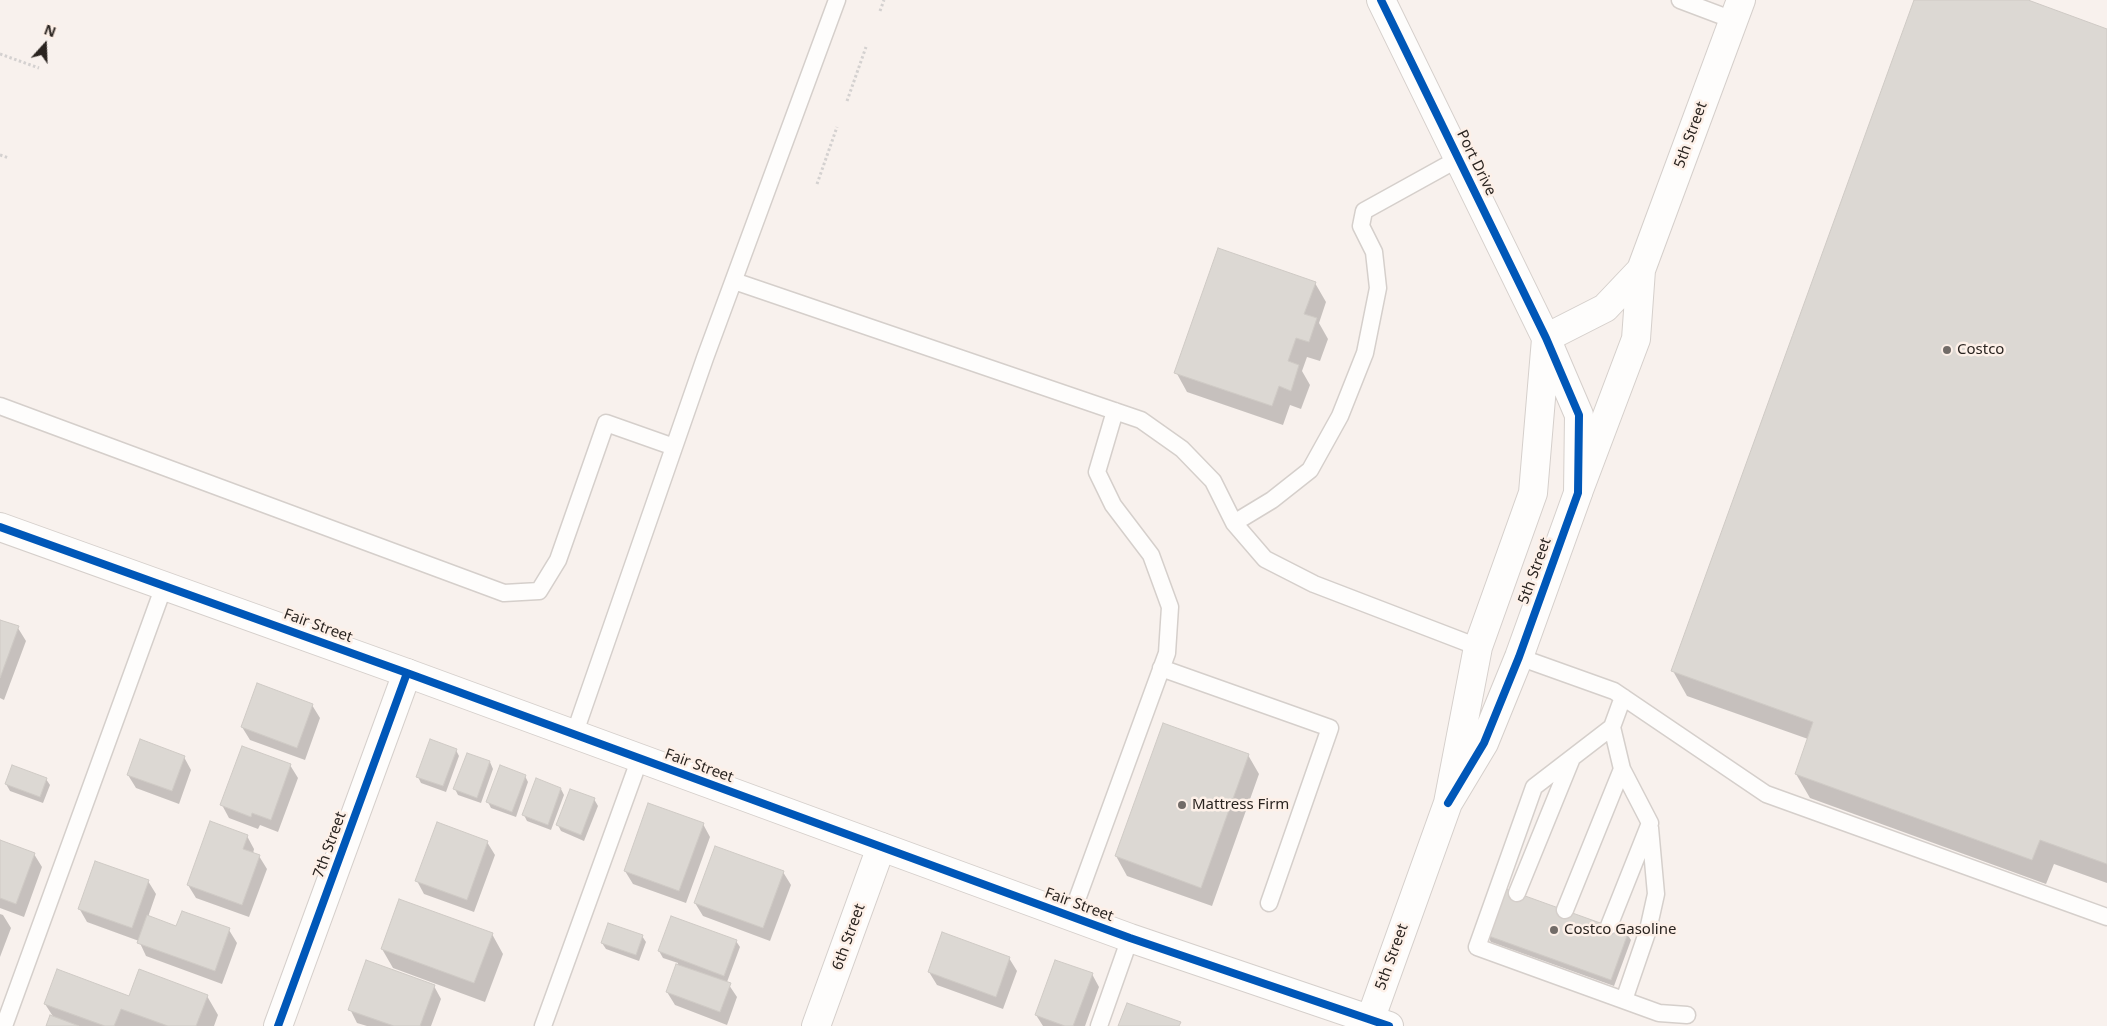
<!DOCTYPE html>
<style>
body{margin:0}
#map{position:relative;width:2107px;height:1026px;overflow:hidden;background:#f8f1ed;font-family:"Noto Sans",sans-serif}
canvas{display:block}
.north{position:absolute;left:20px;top:20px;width:50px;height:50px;-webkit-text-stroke:4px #fdf0e8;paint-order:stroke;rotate:20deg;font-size:14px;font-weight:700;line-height:20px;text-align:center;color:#2a2420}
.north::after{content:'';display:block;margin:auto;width:18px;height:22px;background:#2a2420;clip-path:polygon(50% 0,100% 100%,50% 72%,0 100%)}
</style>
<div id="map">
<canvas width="2107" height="1026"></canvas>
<div class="north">N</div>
</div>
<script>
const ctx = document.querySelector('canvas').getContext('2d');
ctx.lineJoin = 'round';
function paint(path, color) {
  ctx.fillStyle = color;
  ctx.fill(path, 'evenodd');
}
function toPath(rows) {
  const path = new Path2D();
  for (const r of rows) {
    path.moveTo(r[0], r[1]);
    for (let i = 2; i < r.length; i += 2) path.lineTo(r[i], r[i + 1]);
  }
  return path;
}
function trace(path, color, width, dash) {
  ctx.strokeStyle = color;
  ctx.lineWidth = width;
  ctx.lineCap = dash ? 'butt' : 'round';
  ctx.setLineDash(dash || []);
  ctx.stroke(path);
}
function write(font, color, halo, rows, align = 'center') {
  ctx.font = font + ' "Noto Sans",sans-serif';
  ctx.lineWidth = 5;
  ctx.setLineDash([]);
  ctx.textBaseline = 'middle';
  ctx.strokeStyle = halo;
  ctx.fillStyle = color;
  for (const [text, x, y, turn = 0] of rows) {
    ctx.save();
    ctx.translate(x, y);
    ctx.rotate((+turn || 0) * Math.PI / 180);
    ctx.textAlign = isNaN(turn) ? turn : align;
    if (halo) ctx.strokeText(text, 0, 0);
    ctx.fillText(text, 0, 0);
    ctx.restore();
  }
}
const shadow = toPath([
 [1916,0,2024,0,2107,30,2107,883,2054,864,2046,884,1810,798,1796,774,1808,739,1687,696,1673,671],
 [1315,283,1326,302,1319,323,1328,339,1320,361,1307,357,1302,371,1310,385,1301,409,1290,405,1283,425,1187,392,1176,372],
 [0,621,18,628,26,641,4,700,0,698],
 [312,705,320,718,305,760,250,740,242,727],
 [456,750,459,756,446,792,421,783,418,777],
 [467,754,490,762,493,769,481,803,458,795,455,789],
 [1248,755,1259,774,1212,906,1127,876,1116,856],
 [184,757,191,770,179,804,136,788,128,775],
 [290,765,298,778,278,832,260,825,258,829,229,818,222,805],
 [525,776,528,782,516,817,491,808,488,802],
 [46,779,50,785,43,803,10,791,6,784],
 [561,789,564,795,551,830,527,821,524,815],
 [594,799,598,806,584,841,561,831,558,825],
 [703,824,710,837,686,903,633,884,625,871],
 [247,836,254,849,253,854,259,856,267,869,249,917,196,898,188,885],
 [0,842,34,854,42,867,24,917,0,908],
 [487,842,495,855,474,912,424,894,417,881],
 [783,872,791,885,770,941,703,916,695,903],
 [148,881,156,894,148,917,177,927,229,930,237,943,222,984,146,956,139,941,87,922,79,908],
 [0,914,3,915,11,928,0,957],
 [492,934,503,954,485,1002,393,968,382,949],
 [1627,934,1631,940,1614,986,1491,942,1487,935],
 [642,936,646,942,639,961,606,949,602,943],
 [736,941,740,947,727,982,737,997,727,1025,675,1005,667,992,678,963,663,958,659,951],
 [1009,958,1017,971,1003,1009,937,985,929,972],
 [1092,974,1099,987,1085,1026,1043,1026,1036,1015],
 [434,986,441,999,431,1026,367,1026,357,1023,350,1009],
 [207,996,218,1015,214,1026,47,1026,54,1018,45,1004,130,998]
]);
const building = toPath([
 [1914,0,2028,0,2107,29,2107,864,2040,840,2032,860,1795,774,1813,722,1671,671,1914,0],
 [1218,248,1316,282,1304,314,1317,318,1309,342,1296,338,1288,361,1299,365,1291,391,1279,386,1272,406,1174,373,1218,248],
 [0,620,19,626,0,678,0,620],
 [257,683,313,704,297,748,241,727,257,683],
 [1163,723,1249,754,1201,888,1115,856,1163,723],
 [140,739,185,756,172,791,127,775,140,739],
 [430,739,457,749,443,786,416,777,430,739],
 [242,746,291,764,271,820,252,813,251,817,220,805,242,746],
 [467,753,490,761,477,798,453,789,467,753],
 [12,765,47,778,40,797,5,784,12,765],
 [500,765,526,775,512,812,486,802,500,765],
 [536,778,561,788,548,825,522,815,536,778],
 [570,789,595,798,581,835,556,825,570,789],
 [648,803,704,823,679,891,624,871,648,803],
 [210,821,248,835,243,849,260,855,242,905,187,885,210,821],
 [437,822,488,841,467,900,415,881,437,822],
 [0,840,35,853,16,904,0,898,0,840],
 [715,846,784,871,763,928,694,903,715,846],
 [95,861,149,880,132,928,78,909,95,861],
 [1503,888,1628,933,1611,980,1486,935,1503,888],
 [399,899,493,933,474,983,381,949,399,899],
 [182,911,230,928,215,971,137,943,147,915,176,926,182,911],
 [671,916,737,940,724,976,658,951,671,916],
 [608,923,643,935,636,955,601,943,608,923],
 [942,932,1010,957,996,997,928,972,942,932],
 [366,960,435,985,420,1026,394,1026,348,1010,366,960],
 [1055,960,1093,973,1073,1026,1065,1026,1035,1015,1055,960],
 [676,964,731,983,720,1012,666,992,676,964],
 [57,969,129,996,139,969,208,995,196,1026,168,1026,121,1009,114,1026,105,1026,44,1004,57,969],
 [1127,1003,1181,1022,1179,1026,1118,1026,1127,1003],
 [50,1015,79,1026,46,1026,50,1015]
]);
const path = toPath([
 [880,11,884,0],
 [0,54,39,68],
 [847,101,866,47],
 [0,155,9,158],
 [817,184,837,127]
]);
const lane = toPath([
 [1680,0,1733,20],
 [734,281,1141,420,1182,449,1213,481,1234,523,1265,559,1314,584,1478,647],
 [0,406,504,593,539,591,558,560,606,423,674,447],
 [1234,523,1272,500,1310,470,1340,416,1365,353,1378,288,1374,252,1361,226,1364,211,1458,159],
 [1519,657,1614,691,1766,794,2107,917],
 [1161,668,1330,728,1269,903],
 [1623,697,1612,727,1534,787,1477,947,1659,1013,1687,1015],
 [574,735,705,358,837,0],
 [1517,893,1572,758],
 [1565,910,1622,769],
 [1071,916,1167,653,1170,607,1151,555,1113,505,1097,472,1115,411],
 [1609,926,1650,823,1622,769,1612,727],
 [1624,1000,1648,930,1656,894,1650,828],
 [4,1026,164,586],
 [543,1026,640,758],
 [1099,1026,1130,938]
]);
const street = toPath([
 [1546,338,1605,308,1641,270],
 [1579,490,1636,339,1641,270,1741,0],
 [278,1026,407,673],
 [816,1026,881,847]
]);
const secondary = toPath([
 [1381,0,1546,338,1579,415,1578,493,1519,657,1484,743,1448,803],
 [0,527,407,673,1130,938,1389,1026],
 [1368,1026,1448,803,1478,647,1533,493,1546,339]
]);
const cycleway = toPath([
 [1381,0,1546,338,1579,415,1578,493,1519,657,1484,743,1448,803],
 [0,527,407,673,1130,938,1389,1026],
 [278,1026,407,673]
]);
const markers = [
 [1947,350,5,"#726c68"],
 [1182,805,5,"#726c68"],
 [1554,930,5,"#726c68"]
];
const streetNames = [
 ["5th Street",1691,135,-70],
 ["Port Drive",1476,163,64],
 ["5th Street",1535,571,-70],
 ["Fair Street",318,626,20],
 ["Fair Street",699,766,20],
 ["7th Street",330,845,-70],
 ["Fair Street",1079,905,20],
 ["6th Street",849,937,-70],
 ["5th Street",1392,957,-70]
];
const poiNames = [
 ["Costco",1957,350],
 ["Mattress Firm",1192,805],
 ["Costco Gasoline",1564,930]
];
paint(shadow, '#0003');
paint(building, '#dcd8d3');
trace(building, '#cfcac5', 1);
trace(lane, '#d5cfcb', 19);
trace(street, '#d5cfcb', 30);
trace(secondary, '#d5cfcb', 30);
trace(path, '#d4d1d0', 3, [2.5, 2.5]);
trace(lane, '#fefdfc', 16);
trace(street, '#fefdfc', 28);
trace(secondary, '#fefdfc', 28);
trace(cycleway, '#0057b8', 8);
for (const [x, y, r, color] of markers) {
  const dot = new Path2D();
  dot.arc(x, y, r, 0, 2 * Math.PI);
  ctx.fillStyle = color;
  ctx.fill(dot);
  trace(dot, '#fdf0e8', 2);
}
write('15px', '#2a2420', '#fdf0e8', streetNames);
write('15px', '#2a2420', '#fdf0e8', poiNames, 'left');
</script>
